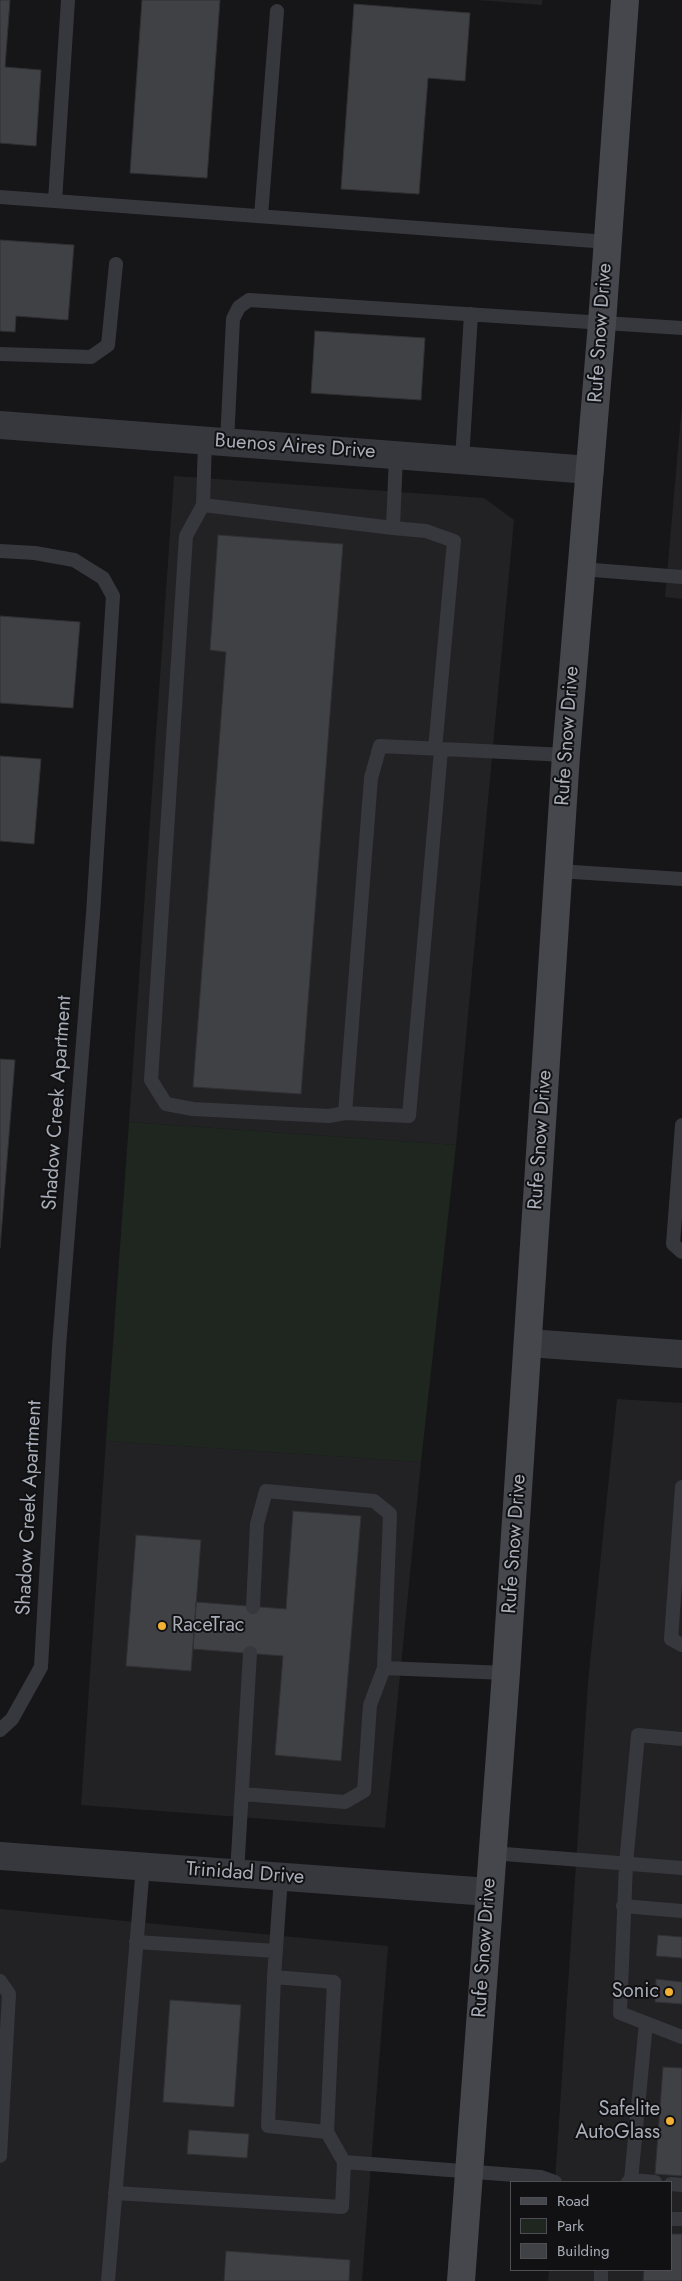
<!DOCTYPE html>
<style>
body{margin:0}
#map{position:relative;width:682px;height:2281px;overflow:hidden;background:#161618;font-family:Jost,sans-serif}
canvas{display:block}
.legend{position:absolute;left:510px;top:2181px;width:162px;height:90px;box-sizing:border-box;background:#111113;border:1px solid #4d4f55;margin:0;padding:6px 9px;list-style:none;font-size:15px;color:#a8adb8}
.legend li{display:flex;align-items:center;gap:10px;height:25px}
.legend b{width:25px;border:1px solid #4d4f55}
</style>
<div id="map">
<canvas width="682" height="2281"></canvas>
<ul class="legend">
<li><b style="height:6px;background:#45474d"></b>Road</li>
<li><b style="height:14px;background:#1e261f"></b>Park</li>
<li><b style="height:14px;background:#404145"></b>Building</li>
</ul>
</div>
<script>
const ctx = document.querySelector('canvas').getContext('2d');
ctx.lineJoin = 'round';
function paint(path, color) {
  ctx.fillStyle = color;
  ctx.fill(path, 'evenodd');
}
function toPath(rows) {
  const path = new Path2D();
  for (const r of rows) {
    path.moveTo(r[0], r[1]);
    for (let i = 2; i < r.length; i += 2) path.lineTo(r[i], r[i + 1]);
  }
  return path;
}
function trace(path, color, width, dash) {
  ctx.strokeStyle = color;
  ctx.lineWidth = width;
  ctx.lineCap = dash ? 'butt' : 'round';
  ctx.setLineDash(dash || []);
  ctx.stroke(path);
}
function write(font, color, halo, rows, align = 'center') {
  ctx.font = font + ' Jost,sans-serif';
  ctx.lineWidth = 4;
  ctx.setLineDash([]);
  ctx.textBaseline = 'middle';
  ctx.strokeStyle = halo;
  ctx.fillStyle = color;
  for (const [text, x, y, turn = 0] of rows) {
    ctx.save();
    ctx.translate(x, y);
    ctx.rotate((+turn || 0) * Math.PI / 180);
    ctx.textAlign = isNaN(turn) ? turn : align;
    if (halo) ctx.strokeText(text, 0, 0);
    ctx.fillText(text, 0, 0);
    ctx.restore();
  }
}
const built = toPath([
 [477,0,542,0,542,5],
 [682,404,682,599,665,597],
 [174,476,484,498,514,520,456,1145,129,1122],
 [617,1399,682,1403,682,2281,548,2281,549,2270,671,2270,671,2182,555,2182,588,1682],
 [106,1441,421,1462,385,1828,81,1805],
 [0,1909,388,1946,362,2281,0,2281]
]);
const green = toPath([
 [129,1122,456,1145,421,1462,106,1441]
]);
const building = toPath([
 [0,0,10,0,5,67,41,70,36,146,0,143,0,0],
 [142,0,220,0,207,178,130,173,142,0],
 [354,4,470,13,465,81,428,78,419,194,341,189,354,4],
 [0,240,74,245,68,320,16,316,15,332,0,331,0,240],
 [315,331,425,338,421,400,311,393,315,331],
 [218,535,343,544,301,1094,193,1087,226,652,210,650,218,535],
 [0,616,80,622,73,708,0,703,0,616],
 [0,756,41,759,34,844,0,841,0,756],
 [0,1059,15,1060,0,1248,0,1059],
 [293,1511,361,1516,341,1761,275,1755,283,1656,193,1649,196,1602,286,1609,293,1511],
 [136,1535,201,1540,191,1671,126,1666,136,1535],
 [658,1935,682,1937,682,1958,656,1956,658,1935],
 [656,1979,682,1982,682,2004,655,2002,656,1979],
 [170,2000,241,2005,234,2107,163,2102,170,2000],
 [663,2067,682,2068,682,2176,655,2174,663,2067],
 [189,2130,249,2134,247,2158,187,2154,189,2130],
 [671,2234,682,2234,682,2281,643,2281,644,2270,671,2270,671,2234],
 [226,2251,350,2260,349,2281,224,2281,226,2251]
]);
const service = toPath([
 [0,197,608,242],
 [55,201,68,0],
 [261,216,277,11],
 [0,354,91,357,108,345,116,264],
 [205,441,203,505,186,536,151,1080,166,1104,193,1109,329,1116,345,1113,371,778,380,746,566,755],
 [227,442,233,319,239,307,249,300,682,328],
 [396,455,393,528,426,531,454,541,435,749],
 [462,460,471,314],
 [203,505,393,528],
 [0,551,35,553,74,560,103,578,113,596,93,914,59,1347,41,1667,12,1719,0,1730],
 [581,569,682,577],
 [558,871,682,879],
 [345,1113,409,1116,441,750],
 [682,1125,673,1244,682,1252],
 [682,1487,671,1639,682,1645],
 [253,1607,257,1524,266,1491,374,1501,390,1514,384,1668,506,1673],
 [682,1739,638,1735,626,1864,620,2013,682,2037],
 [242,1794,345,1802,364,1791,370,1705,384,1668],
 [492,1853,682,1868],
 [237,1873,250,1653],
 [623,1906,682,1911],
 [136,1942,276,1951],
 [274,1977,268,2126,327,2132],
 [0,1981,9,1994,0,2156],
 [344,2162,541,2177,555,2182],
 [631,2180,655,2182],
 [628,2182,631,2180,646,2023],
 [671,2184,682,2185],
 [115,2193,342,2207,344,2162,327,2132,334,1982,274,1977,281,1877],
 [671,2219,682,2219],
 [108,2281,143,1866],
 [601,2281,601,2270]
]);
const minor = toPath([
 [0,425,590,470],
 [528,1343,682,1354]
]);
const tertiary = toPath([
 [0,1856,489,1892]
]);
const secondary = toPath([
 [461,2281,506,1673,566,755,602,323,625,0]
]);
const markers = [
 [162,1626,5,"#f2b134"],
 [669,1992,5,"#f2b134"],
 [670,2121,5,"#f2b134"]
];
const streetNames = [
 ["Rufe Snow Drive",601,333,-86],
 ["Buenos Aires Drive",295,447,4],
 ["Rufe Snow Drive",568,736,-86],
 ["Shadow Creek Apartment",58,1103,-86],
 ["Rufe Snow Drive",541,1140,-86],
 ["Shadow Creek Apartment",30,1508,-87],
 ["Rufe Snow Drive",515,1544,-86],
 ["Trinidad Drive",245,1874,4],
 ["Rufe Snow Drive",485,1948,-86]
];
const poiNames = [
 ["RaceTrac",172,1626,"left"],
 ["Sonic",659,1992],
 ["Safelite",660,2110],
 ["AutoGlass",660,2133]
];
paint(built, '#222225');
paint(green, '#1e261f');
paint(building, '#404145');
trace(building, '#303034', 1);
trace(service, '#37383d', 14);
trace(minor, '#37383d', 28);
trace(tertiary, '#37383d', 28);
trace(secondary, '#45474d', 28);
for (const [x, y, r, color] of markers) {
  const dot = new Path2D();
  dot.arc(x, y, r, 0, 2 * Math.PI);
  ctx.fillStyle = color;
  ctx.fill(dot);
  trace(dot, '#111113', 2);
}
write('20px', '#a8adb8', '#111113', streetNames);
write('20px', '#a8adb8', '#111113', poiNames, 'right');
</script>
